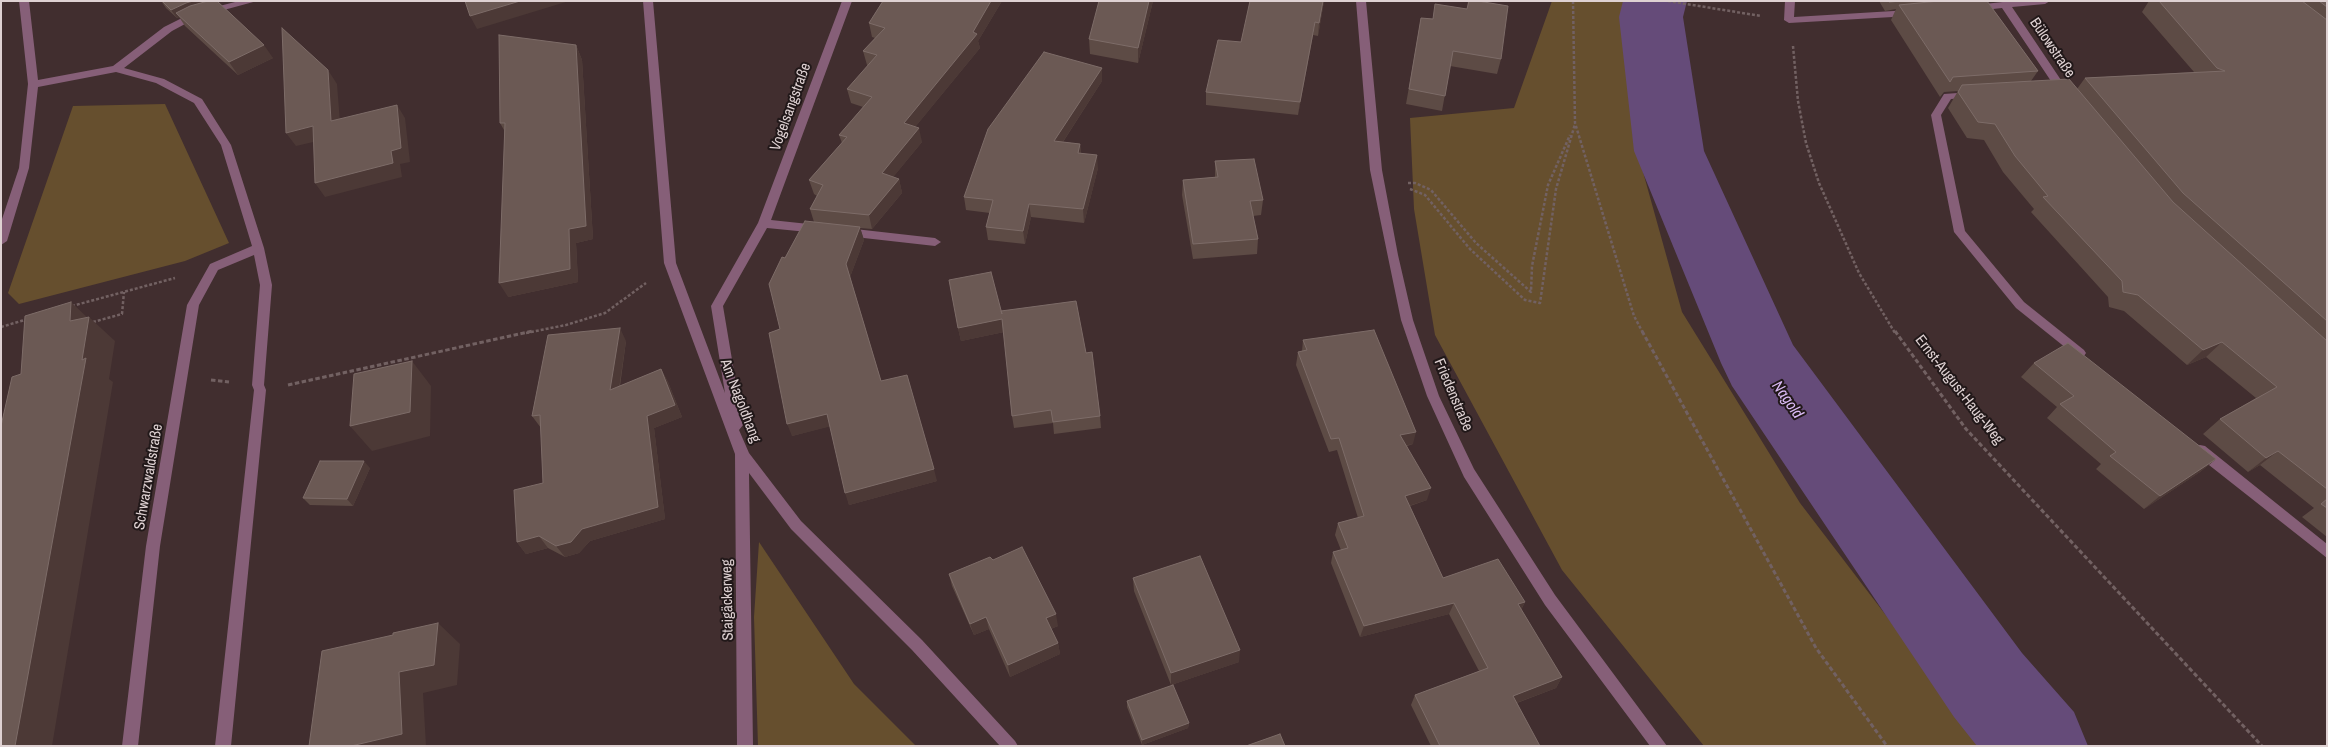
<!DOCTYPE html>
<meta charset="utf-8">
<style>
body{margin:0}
#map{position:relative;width:2328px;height:747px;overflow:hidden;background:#412e2f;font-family:"Archivo Narrow",sans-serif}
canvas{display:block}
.frame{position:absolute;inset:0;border:2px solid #ded1d2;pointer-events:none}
</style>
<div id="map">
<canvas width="2328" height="747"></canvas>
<div class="frame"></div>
</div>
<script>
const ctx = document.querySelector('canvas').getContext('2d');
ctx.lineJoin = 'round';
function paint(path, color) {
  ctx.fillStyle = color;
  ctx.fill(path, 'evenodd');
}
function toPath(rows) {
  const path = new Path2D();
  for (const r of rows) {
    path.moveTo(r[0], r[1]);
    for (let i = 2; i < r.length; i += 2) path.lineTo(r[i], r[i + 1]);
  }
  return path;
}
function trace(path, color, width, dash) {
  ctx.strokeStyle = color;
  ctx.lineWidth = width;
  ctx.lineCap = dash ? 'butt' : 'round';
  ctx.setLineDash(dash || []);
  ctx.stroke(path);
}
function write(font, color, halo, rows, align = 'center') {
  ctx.font = font + ' "Archivo Narrow",sans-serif';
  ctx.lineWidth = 4;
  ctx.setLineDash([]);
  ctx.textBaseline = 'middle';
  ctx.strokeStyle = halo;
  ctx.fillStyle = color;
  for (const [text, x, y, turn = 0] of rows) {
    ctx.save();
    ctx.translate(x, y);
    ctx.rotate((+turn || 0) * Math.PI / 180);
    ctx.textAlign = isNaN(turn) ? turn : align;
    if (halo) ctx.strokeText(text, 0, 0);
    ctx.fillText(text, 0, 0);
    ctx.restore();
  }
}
const green = toPath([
 [1552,1,1626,1,1625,17,1633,136,1682,312,1800,503,1986,746,1704,746,1562,570,1435,335,1414,209,1410,118,1514,108],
 [165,104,229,243,185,261,19,304,8,293,73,106],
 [759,542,854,684,916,746,758,746,754,617]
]);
const river = toPath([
 [1623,1,1687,1,1683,17,1704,151,1793,345,2022,653,2074,712,2088,746,1977,746,1954,717,1732,386,1721,363,1634,151,1619,17,1623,1]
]);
const pathFar1 = toPath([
 [1573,1,1575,123,1634,316,1643,333],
 [1668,1,1761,16],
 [1793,46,1798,101,1806,143,1819,183,1859,273,1895,333],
 [1408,183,1415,183,1431,190,1476,243,1531,292,1532,266,1548,185,1570,135],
 [1410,189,1425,195,1470,249,1525,300,1540,303,1556,189,1575,124],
 [72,306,175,278],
 [93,322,122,314,124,292],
 [1,327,28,319],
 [526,333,566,325,605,313,646,283]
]);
const path = toPath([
 [1642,331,1816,648,1887,746],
 [1895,331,1966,429,2262,746],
 [211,380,229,382],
 [288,385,533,331]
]);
const minor = toPath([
 [19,1,29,1,38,80,113,66,164,27,192,13,239,1,257,1,198,17,172,31,124,68,164,79,202,99,231,145,264,248,272,285,264,385,266,390,231,746,215,746,254,390,252,385,260,285,254,255,218,270,199,305,160,546,138,746,122,746,146,546,187,305,210,264,252,246,221,145,194,103,156,83,116,72,38,87,29,168,7,241,1,245,1,222,19,168,28,84,19,1],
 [643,1,653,1,676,263,725,393,711,306,758,223,842,1,852,1,771,220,818,225,824,229,818,233,767,228,723,306,743,425,739,430,749,453,801,521,922,640,1015,741,1018,746,1000,746,912,650,791,529,749,473,753,746,737,746,735,454,664,263,643,1],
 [1356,1,1366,1,1382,170,1398,255,1413,320,1439,396,1474,469,1555,595,1667,746,1650,746,1545,605,1464,477,1427,396,1401,320,1370,170,1356,1],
 [1785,1,1795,1,1794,17,1910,10,1915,13,1910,16,1789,23,1784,20,1785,1],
 [2012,1,2050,1,2045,4,2012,7,2069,92,2069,96,2061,96,2002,8,1975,11,1970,8,1975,5,2012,1],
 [1971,92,1975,93,1975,97,1951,99,1941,115,1965,231,2024,302,2084,350,2086,353,2084,356,2076,356,2016,308,1954,232,1931,115,1944,94,1971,92],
 [846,228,935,238,941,242,935,246,846,236,840,232,846,228],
 [2200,445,2205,446,2327,544,2327,558,2195,454,2193,450,2195,446,2200,445]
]);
const wall = toPath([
 [161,1,273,58,238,75,185,26,179,17,177,18,166,8],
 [883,1,1002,1,978,41,980,48,915,127,922,142,893,177,899,179,902,193,872,229,860,228,864,240,850,277,881,381,937,481,849,505,830,426,792,436,780,329,785,258,814,222,810,209,817,196,814,194,809,180,842,143,839,135,863,107,851,103,847,89,868,66,867,65,863,51,875,38,872,37,869,23],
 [1153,1,1138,63,1090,54,1089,39],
 [1250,1,1324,1,1318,36,1313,35,1298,115,1206,105,1206,92,1241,42],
 [1468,1,1501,59,1497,74,1450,66,1442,111,1406,104,1421,18,1432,19,1467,9],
 [1879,1,1987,1,2038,71,2031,81,2077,89,2085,78,2194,72,2142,12,2149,1,2327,1,2327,537,2302,517,2314,508,2260,465,2248,472,2203,434,2220,419,2256,398,2206,357,2187,365,2124,311,2109,307,2108,297,2031,212,2034,209,2003,172,1984,140,1967,138,1948,108,1958,91,1944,92,1940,97,1891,20,1896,9,1885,11],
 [576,45,582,60,593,239,576,243,578,282,508,297,504,130,500,123],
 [1102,68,1102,81,1063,142,1080,144,1081,153,1098,168,1084,223,1031,217,1025,244,988,240,986,227,990,213,966,210,964,197],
 [1215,161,1263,200,1261,215,1253,216,1258,239,1257,254,1193,259,1182,195,1183,180,1215,177],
 [1002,314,1086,353,1100,416,1101,428,1054,434,1053,423,1014,428,1012,416,1004,332,961,341,958,328],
 [1303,340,1413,444,1407,446,1427,500,1410,506,1443,578,1525,602,1521,610,1562,677,1556,688,1517,703,1540,746,1431,746,1411,705,1415,695,1479,671,1449,614,1360,637,1331,563,1333,552,1341,550,1335,535,1338,523,1358,518,1337,450,1329,452,1296,365,1298,352,1302,351],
 [626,341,620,386,661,369,668,382,682,417,654,428,665,519,590,541,579,553,565,557,548,548,526,554,517,542,543,483,541,428,532,416],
 [2034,363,2216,459,2200,472,2144,509,2096,469,2101,464,2047,418,2057,407,2021,377],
 [370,468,353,506,310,505,303,498],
 [993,560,1058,626,1051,629,1058,643,1060,654,1010,677,989,629,974,635,952,586,949,574],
 [1133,578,1239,662,1171,685,1134,591],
 [1127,701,1189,723,1188,728,1142,745,1127,707]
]);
const shadedWall = toPath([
 [193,1,214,1,176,13,179,17,177,18,171,10,186,3],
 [520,1,569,1,477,29,470,16],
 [991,1,1002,1,978,41,980,48,907,137,904,123,973,32],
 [1149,1,1153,1,1138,63,1138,48],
 [1323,1,1324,1,1318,36,1319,23],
 [1315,22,1313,35,1298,115,1300,102],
 [264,45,273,58,238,75,229,62],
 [576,45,582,60,593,239,576,243,578,282,508,297,499,283,569,229],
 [1102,68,1102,81,1055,154,1054,141],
 [328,70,337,84,341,135,331,121],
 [397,105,405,118,410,162,400,164,402,177,325,197,315,183,391,151],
 [313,126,322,140,296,146,286,133],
 [919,128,922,142,885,187,882,173],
 [1080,144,1081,157,1078,153],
 [1097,155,1098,168,1084,223,1083,209],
 [899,179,902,193,872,229,869,215],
 [1029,204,1031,217,1025,244,1023,231],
 [860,227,864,240,850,277,846,264],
 [71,302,89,319,89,317,115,341,109,379,113,382,52,746,15,746,70,321],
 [1002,319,1004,332,961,341,958,328],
 [620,328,626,341,617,402,610,390],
 [2222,342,2206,357,2187,365,2203,350],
 [412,361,431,386,430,436,372,451,350,426],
 [661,369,668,382,682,417,654,428,665,519,590,541,579,553,565,557,556,546,647,416],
 [827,414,832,426,792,436,787,424],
 [1416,432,1413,444,1397,447,1400,435],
 [2278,451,2260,465,2248,472,2266,458],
 [2216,459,2200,472,2144,509,2160,496],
 [364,461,370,468,353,506,347,499],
 [934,469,937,481,849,505,845,493],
 [1431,488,1427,500,1402,508,1405,496],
 [539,536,548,548,526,554,517,542],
 [1525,602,1519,613,1518,604],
 [1454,603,1449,614,1360,637,1364,626],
 [1056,614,1058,626,1048,630,1046,618],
 [986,617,989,629,974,635,970,624],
 [438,623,460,644,457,685,423,693,426,746,351,746,399,672],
 [1058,643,1060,654,1010,677,1008,665],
 [1240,650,1239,662,1171,685,1171,673],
 [1562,677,1556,688,1508,706,1513,696],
 [1189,723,1188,728,1142,745,1142,740]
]);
const building = toPath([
 [162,1,193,1,186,3,171,10,162,1],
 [208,1,217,1,264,45,229,62,176,13,190,6,208,1],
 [465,1,520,1,470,16,465,1],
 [883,1,991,1,973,32,977,34,904,123,919,128,882,173,899,179,869,215,810,209,823,185,809,180,847,137,839,135,872,97,847,89,877,55,863,51,885,28,869,23,883,1],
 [1099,1,1149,1,1138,48,1089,39,1099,1],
 [1250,1,1323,1,1319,23,1315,22,1300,102,1206,92,1218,40,1241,42,1250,1],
 [1469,1,1478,1,1508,6,1501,59,1453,51,1445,96,1409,89,1421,18,1433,19,1435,4,1467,9,1469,1],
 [1888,1,1902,1,1889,2,1888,1],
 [1939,1,1987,1,2038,71,1953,77,1950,82,1899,5,1939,1],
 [2159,1,2302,1,2327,20,2327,321,2183,193,2085,78,2225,71,2217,68,2159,1],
 [2319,1,2327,1,2327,7,2319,1],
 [282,28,328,70,331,121,397,105,401,148,391,151,393,163,315,183,313,126,286,133,282,28],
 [499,35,576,45,586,226,569,229,570,269,499,283,505,123,500,123,499,35],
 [1044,52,1102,68,1054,141,1080,144,1078,153,1097,155,1083,209,1029,204,1023,231,986,227,993,200,964,197,988,129,1044,52],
 [2069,79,2173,202,2327,341,2327,489,2278,451,2266,458,2220,419,2277,387,2222,342,2203,350,2138,295,2123,292,2122,281,2043,197,2048,196,2015,156,1995,124,1978,122,1958,92,1962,85,2069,79],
 [1254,159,1263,200,1250,201,1258,239,1193,244,1183,180,1218,177,1215,161,1254,159],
 [805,221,860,227,846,264,881,381,907,375,934,469,845,493,827,414,787,424,769,333,780,329,769,284,782,257,785,258,805,221],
 [991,272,1002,314,1001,311,1076,301,1086,353,1092,352,1100,416,1053,422,1051,410,1012,416,1002,319,958,328,949,280,991,272],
 [71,302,70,321,89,317,82,360,86,358,15,746,1,746,1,426,12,377,21,374,25,316,71,302],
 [620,328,610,390,661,369,675,405,647,416,658,507,582,529,571,542,556,546,539,536,517,542,514,490,543,483,540,415,532,416,548,335,620,328],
 [1374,330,1416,432,1400,435,1431,488,1405,496,1443,578,1498,559,1525,602,1518,604,1562,677,1513,696,1540,746,1440,746,1415,695,1488,668,1454,603,1364,626,1333,552,1348,548,1338,523,1364,516,1339,438,1331,439,1298,352,1307,350,1303,340,1374,330],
 [2068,343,2216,459,2160,496,2110,456,2116,452,2060,404,2074,396,2034,363,2068,343],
 [412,361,410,412,350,426,354,374,412,361],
 [320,461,364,461,347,499,303,498,320,461],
 [2327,499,2327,508,2321,504,2327,499],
 [1022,547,1056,614,1046,618,1058,643,1008,665,986,617,970,624,949,574,990,557,993,560,1022,547],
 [1200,556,1240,650,1171,673,1133,578,1200,556],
 [438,623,434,665,399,672,402,734,351,746,309,746,322,651,393,635,393,633,438,623],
 [1173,685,1189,723,1142,740,1127,701,1173,685],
 [1280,734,1285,746,1246,746,1280,734]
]);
const streetNames = [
 ["Bülowstraße",2052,48,56],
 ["Vogelsangstraße",791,107,-70],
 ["Ernst-August-Haug-Weg",1959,390,52],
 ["Friedenstraße",1453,395,67],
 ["Am Nagoldhang",740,401,69],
 ["Schwarzwaldstraße",149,477,-80],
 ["Staigäckerweg",728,600,-91]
];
const waterNames = [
 ["Nagold",1787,400,55]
];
paint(green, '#664f2e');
paint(river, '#654b79');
trace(pathFar1, '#726162', 2.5, [3, 2]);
trace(path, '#726162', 3, [4.5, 2.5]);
paint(minor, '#865f78');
paint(wall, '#5d4b45');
paint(shadedWall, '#4c3936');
paint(building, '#6b5954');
trace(building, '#7d6c68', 1);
write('15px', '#ded1d2', '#211819', streetNames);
write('italic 16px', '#dabaf5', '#211819', waterNames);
</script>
